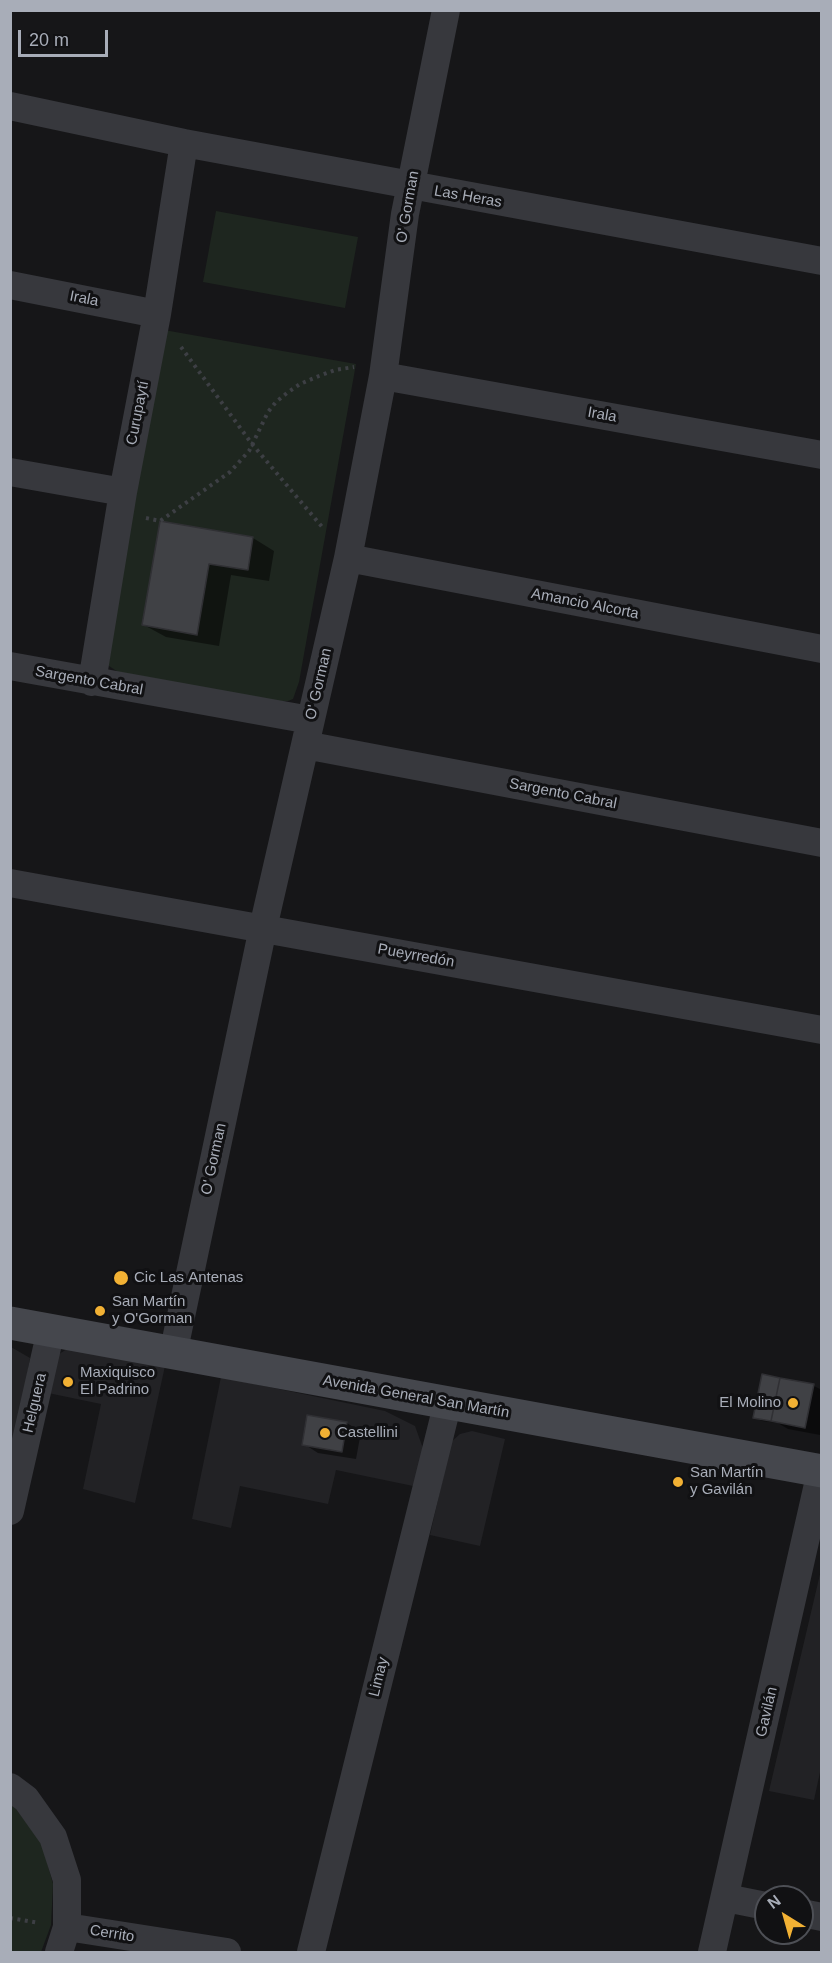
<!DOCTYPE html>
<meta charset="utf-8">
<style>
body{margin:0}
#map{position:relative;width:832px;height:1963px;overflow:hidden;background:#161618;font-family:Helvetica,sans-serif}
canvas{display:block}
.frame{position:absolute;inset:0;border:12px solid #a8adb8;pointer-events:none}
.north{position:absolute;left:754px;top:1885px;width:60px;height:60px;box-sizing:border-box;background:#111113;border:2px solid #4d4f55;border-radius:50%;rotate:323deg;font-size:16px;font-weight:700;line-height:24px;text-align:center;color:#a8adb8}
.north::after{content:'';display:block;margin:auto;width:21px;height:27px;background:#f2b134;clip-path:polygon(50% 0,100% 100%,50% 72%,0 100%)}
.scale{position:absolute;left:18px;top:30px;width:90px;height:27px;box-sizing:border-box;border:3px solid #a8adb8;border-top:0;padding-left:8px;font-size:18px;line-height:21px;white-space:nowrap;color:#a8adb8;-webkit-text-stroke:4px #111113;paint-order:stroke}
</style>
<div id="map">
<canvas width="832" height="1963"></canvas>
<div class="frame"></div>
<div class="north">N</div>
<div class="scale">20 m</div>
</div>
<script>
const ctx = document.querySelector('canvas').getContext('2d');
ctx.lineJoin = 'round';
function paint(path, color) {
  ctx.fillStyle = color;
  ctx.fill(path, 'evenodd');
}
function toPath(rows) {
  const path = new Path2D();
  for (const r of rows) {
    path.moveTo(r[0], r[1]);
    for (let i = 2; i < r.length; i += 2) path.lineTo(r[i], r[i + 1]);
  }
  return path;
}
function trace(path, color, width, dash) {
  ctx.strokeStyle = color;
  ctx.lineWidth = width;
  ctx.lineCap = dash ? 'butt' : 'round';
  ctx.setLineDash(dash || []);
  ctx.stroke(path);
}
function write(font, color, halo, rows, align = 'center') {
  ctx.font = font + ' Helvetica,sans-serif';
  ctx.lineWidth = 6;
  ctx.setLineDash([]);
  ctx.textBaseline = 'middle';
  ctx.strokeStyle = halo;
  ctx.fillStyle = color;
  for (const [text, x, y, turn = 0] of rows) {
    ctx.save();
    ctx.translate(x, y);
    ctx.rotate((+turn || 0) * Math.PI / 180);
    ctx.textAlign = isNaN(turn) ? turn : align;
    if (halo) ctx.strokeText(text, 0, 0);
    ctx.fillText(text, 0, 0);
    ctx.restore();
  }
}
const built = toPath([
 [11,1347,30,1358,11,1473],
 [67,1349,165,1366,135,1503,83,1489,101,1404,48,1393,56,1356],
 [221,1377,385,1411,415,1426,425,1454,418,1487,336,1470,328,1504,240,1486,231,1528,192,1519],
 [472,1431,505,1439,480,1546,430,1535,451,1442,460,1434],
 [821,1570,822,1763,814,1800,769,1791]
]);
const green = toPath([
 [216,211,358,237,345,308,203,282],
 [164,330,356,364,299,682,293,699,288,701,276,701,118,672,109,666,106,658],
 [10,1801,42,1844,53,1884,51,1925,41,1952,11,1952]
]);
const shadow = toPath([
 [161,523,253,538,274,551,269,581,231,575,219,646,166,637,144,625],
 [763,1376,814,1386,822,1390,820,1435,788,1429,778,1423,762,1421,755,1417],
 [347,1423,361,1432,356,1459,318,1453,304,1444]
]);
const building = toPath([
 [160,521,253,537,248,570,209,564,197,635,142,625,160,521],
 [762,1374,780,1378,771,1421,753,1418,762,1374],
 [780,1378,814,1384,805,1428,771,1421,780,1378],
 [307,1415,347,1422,342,1452,302,1445,307,1415]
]);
const path = toPath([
 [181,347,252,444,323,528],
 [146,518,160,521,230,472,249,451,268,412,276,402,287,393,300,384,319,376,335,370,354,367],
 [10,1918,39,1923]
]);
const minor = toPath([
 [10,106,184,143,822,261],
 [10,285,157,314],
 [383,376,822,455],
 [10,472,123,492],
 [348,558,822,649],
 [10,666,310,720],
 [92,682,123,492,157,314,184,143],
 [305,745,822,843],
 [10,883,822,1030],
 [173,1354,263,928,348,558,383,376,405,214,446,10],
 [10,1511,51,1330],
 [10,1787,26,1799,53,1837,67,1880,67,1927,59,1952],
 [726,1898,766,1906],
 [802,1913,822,1917],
 [67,1927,227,1952],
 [311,1952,448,1402],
 [712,1952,821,1471]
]);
const secondary = toPath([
 [10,1323,822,1471]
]);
const markers = [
 [121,1278,8,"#f2b134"],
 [100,1311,6,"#f2b134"],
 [68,1382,6,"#f2b134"],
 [793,1403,6,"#f2b134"],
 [325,1433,6,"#f2b134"],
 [678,1482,6,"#f2b134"]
];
const streetNames = [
 ["Las Heras",468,197,10],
 ["O' Gorman",408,207,-80],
 ["Irala",84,299,11],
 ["Curupaytí",138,413,-79],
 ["Irala",602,415,10],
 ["Amancio Alcorta",585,604,11],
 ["Sargento Cabral",89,681,10],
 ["O' Gorman",319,684,-77],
 ["Sargento Cabral",563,794,11],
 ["Pueyrredón",416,956,10],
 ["O' Gorman",214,1159,-78],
 ["Avenida General San Martín",416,1397,10],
 ["Helguera",35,1403,-77],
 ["Limay",379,1677,-76],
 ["Gavilán",767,1712,-77],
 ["Cerrito",112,1934,9]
];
const poiNames = [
 ["Cic Las Antenas",134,1278],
 ["San Martín",112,1302],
 ["y O'Gorman",112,1319],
 ["Maxiquisco",80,1373],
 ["El Padrino",80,1390],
 ["El Molino",781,1403,"right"],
 ["Castellini",337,1433],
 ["San Martín",690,1473],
 ["y Gavilán",690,1490]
];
paint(built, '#222225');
paint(green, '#1e261f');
paint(shadow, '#0007');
paint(building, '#404145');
trace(building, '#303034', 1.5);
trace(path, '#3d3f44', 4, [3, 4.5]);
trace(minor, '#37383d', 28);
trace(secondary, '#45474d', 33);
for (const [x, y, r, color] of markers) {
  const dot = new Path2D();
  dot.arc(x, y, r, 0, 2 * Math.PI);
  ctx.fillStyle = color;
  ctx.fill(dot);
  trace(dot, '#111113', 2);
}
write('15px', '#a8adb8', '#111113', streetNames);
write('15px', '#a8adb8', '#111113', poiNames, 'left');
</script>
